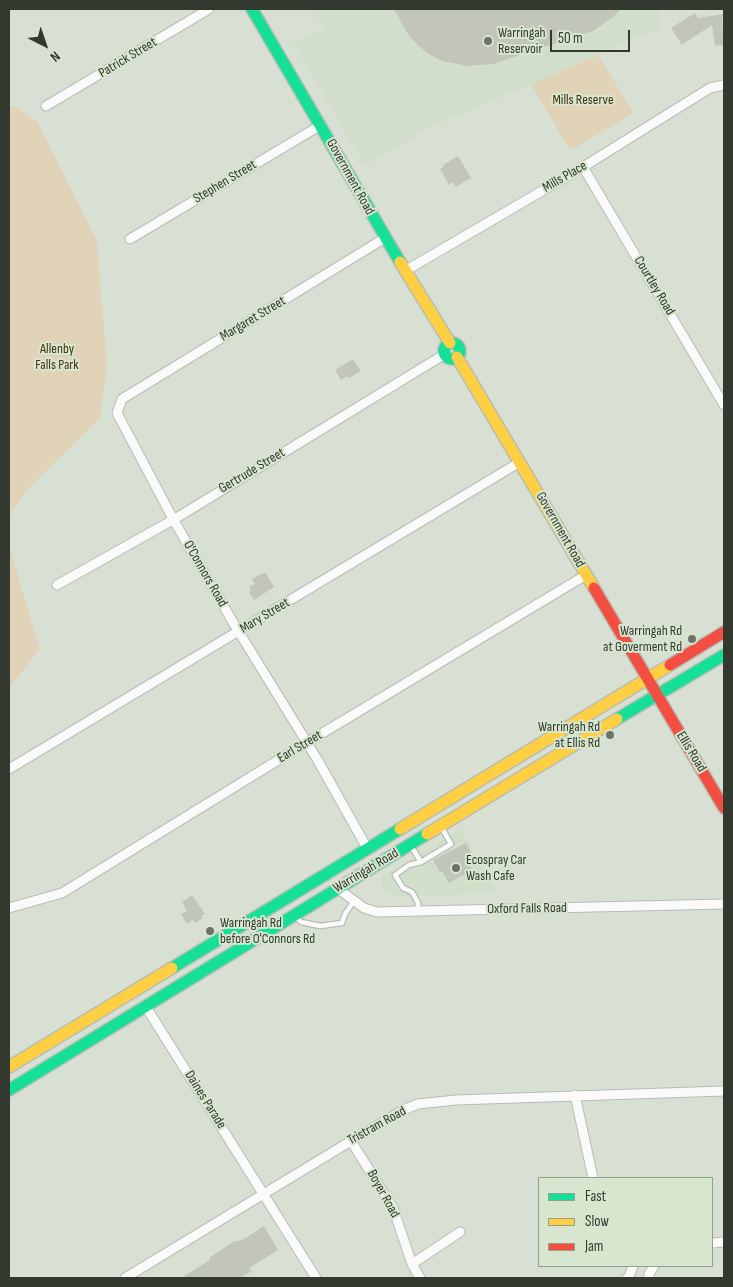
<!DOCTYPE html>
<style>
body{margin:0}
#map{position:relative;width:733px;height:1287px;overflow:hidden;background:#d8e0d4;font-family:"Sofia Sans Condensed",sans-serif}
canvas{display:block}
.frame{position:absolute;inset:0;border:10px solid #33392f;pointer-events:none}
.legend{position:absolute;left:538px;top:1177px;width:175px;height:90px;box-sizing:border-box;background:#d7e6ce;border:1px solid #95a18e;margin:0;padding:6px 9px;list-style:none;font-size:15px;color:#33392f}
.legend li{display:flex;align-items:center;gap:10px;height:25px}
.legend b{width:25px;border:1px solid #95a18e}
.north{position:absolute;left:20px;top:20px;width:50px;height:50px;-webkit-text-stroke:4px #d7e6ce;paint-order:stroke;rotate:139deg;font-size:14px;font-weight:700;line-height:20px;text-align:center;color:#33392f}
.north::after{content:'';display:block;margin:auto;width:18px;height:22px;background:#33392f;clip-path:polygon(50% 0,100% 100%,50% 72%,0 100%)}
.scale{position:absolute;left:550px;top:30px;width:80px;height:22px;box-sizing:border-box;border:2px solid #33392f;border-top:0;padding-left:6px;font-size:15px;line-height:18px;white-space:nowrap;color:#33392f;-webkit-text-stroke:4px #d7e6ce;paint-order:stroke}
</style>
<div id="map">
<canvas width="733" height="1287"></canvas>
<div class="frame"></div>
<ul class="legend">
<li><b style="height:6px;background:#16e098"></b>Fast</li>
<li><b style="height:6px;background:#ffcf43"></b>Slow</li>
<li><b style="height:6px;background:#f24e42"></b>Jam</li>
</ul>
<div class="north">N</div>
<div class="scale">50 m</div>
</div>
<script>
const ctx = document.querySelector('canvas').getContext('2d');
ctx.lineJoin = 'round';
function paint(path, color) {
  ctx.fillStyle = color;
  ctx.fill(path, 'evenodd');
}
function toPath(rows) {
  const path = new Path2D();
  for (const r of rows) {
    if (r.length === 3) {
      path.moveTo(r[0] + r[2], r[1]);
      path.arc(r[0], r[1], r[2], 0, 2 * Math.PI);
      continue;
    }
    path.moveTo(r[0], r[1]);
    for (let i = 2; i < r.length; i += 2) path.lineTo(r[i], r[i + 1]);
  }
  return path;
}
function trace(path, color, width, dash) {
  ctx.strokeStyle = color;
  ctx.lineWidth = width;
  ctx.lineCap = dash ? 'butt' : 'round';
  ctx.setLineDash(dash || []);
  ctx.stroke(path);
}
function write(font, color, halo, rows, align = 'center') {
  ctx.font = font + ' "Sofia Sans Condensed",sans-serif';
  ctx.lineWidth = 4;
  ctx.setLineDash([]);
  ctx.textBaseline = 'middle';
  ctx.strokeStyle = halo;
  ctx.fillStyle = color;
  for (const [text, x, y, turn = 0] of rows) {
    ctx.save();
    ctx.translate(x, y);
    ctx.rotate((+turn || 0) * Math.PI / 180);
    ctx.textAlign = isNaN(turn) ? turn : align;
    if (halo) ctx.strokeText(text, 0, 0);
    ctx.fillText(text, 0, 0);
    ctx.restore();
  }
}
const built = toPath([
 [311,9,661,9,660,28,431,127,365,165,293,44,324,27],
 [460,829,497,893,395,897,385,893,381,885,383,876]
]);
const green = toPath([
 [598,55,634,113,570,151,531,84],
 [13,105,37,121,97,241,107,366,100,418,25,492,9,517,9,108],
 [9,546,40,649,9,688]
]);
const building = toPath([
 [394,9,621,9,613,17,593,31,493,64,467,66,442,61,429,54,419,46,409,36],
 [695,13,698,18,724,14,722,18,724,45,715,46,712,25,682,45,671,28],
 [458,156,471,178,456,187,453,182,449,185,440,169,444,167,443,165],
 [353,359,361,371,349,378,348,376,341,380,335,370],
 [265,572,274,587,254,600,249,592,251,591,249,587,255,584,252,579],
 [466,843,471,852,464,857,472,870,449,883,442,871,440,872,433,860],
 [192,895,205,914,202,915,203,918,195,923,193,920,187,924,181,914,187,911,182,902],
 [264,1226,278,1250,249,1268,252,1271,240,1278,181,1278,210,1260,209,1258,233,1242,242,1240]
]);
const lane = toPath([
 [411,846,421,862],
 [418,911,418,903,412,892,403,888,395,875,409,865,421,862,451,844,443,830],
 [297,918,301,922,320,926,342,923,345,914,354,901]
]);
const street = toPath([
 [46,106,209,9],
 [583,167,724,405],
 [130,239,321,125],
 [405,271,583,167,710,88,724,85],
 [57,585,178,517,445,354],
 [9,769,520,462],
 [367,848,317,759,234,624,173,519,117,413,122,399,385,238],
 [337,888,364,908,377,912,724,904],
 [9,908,62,893,301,746,586,575],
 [146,1007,316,1278],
 [575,1095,593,1178],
 [351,1141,393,1208,412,1264,420,1278],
 [712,1243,724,1242],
 [412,1264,460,1232],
 [125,1278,351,1141,403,1110,418,1104,456,1100,724,1091],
 [627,1278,629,1277,633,1266],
 [649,1278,649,1274,654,1266]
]);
const fast = toPath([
 [252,9,400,262],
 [452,351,8],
 [617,719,724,655],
 [172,968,400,829],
 [9,1090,427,834]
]);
const slow = toPath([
 [400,262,450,343],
 [457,357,594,588],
 [400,829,670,665],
 [427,834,617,719],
 [9,1067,172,968]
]);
const jam = toPath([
 [594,588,724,808],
 [670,665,724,632]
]);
const markers = [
 [488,41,5,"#6d7369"],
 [692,639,5,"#6d7369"],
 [610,735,5,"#6d7369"],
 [456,868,5,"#6d7369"],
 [210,931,5,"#6d7369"]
];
const poiNames = [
 ["Warringah",498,33],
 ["Reservoir",498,49],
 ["Warringah Rd",682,631,"right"],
 ["at Goverment Rd",682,647,"right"],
 ["Warringah Rd",600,727,"right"],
 ["at Ellis Rd",600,743,"right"],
 ["Ecospray Car",466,860],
 ["Wash Cafe",466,876],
 ["Warringah Rd",220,923],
 ["before O'Connors Rd",220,939]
];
const streetNames = [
 ["Patrick Street",128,58,-31],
 ["Government Road",350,177,61],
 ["Mills Place",565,177,-30],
 ["Stephen Street",225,182,-31],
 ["Courtley Road",654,286,59],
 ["Margaret Street",253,319,-31],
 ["Gertrude Street",252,471,-31],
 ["Government Road",560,530,60],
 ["O'Connors Road",205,574,60],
 ["Mary Street",265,616,-31],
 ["Earl Street",300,747,-31],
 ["Ellis Road",691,752,59],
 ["Warringah Road",366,871,-31],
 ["Oxford Falls Road",527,909,-1],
 ["Daines Parade",205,1100,58],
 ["Tristram Road",377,1126,-29],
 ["Boyer Road",383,1194,61]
];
const parkNames = [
 ["Mills Reserve",583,100],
 ["Allenby",57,349],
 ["Falls Park",57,365]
];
paint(built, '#d1dfca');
paint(green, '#e1d3b8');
paint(building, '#c2c5ba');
trace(lane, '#b7bdb4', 7);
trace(street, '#b7bdb4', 11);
trace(fast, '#b7bdb4', 14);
trace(slow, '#b7bdb4', 14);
trace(jam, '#b7bdb4', 14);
trace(lane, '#f9faf9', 4.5);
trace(street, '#f9faf9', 9);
trace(fast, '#16e098', 11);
trace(slow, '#ffcf43', 11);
trace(jam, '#f24e42', 11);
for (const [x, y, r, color] of markers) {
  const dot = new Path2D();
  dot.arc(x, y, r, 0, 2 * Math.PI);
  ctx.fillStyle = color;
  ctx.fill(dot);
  trace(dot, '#d7e6ce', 2);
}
write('14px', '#33392f', '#d7e6ce', poiNames, 'left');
write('14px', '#33392f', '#d7e6ce', streetNames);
write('14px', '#493112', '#d7e6ce', parkNames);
</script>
